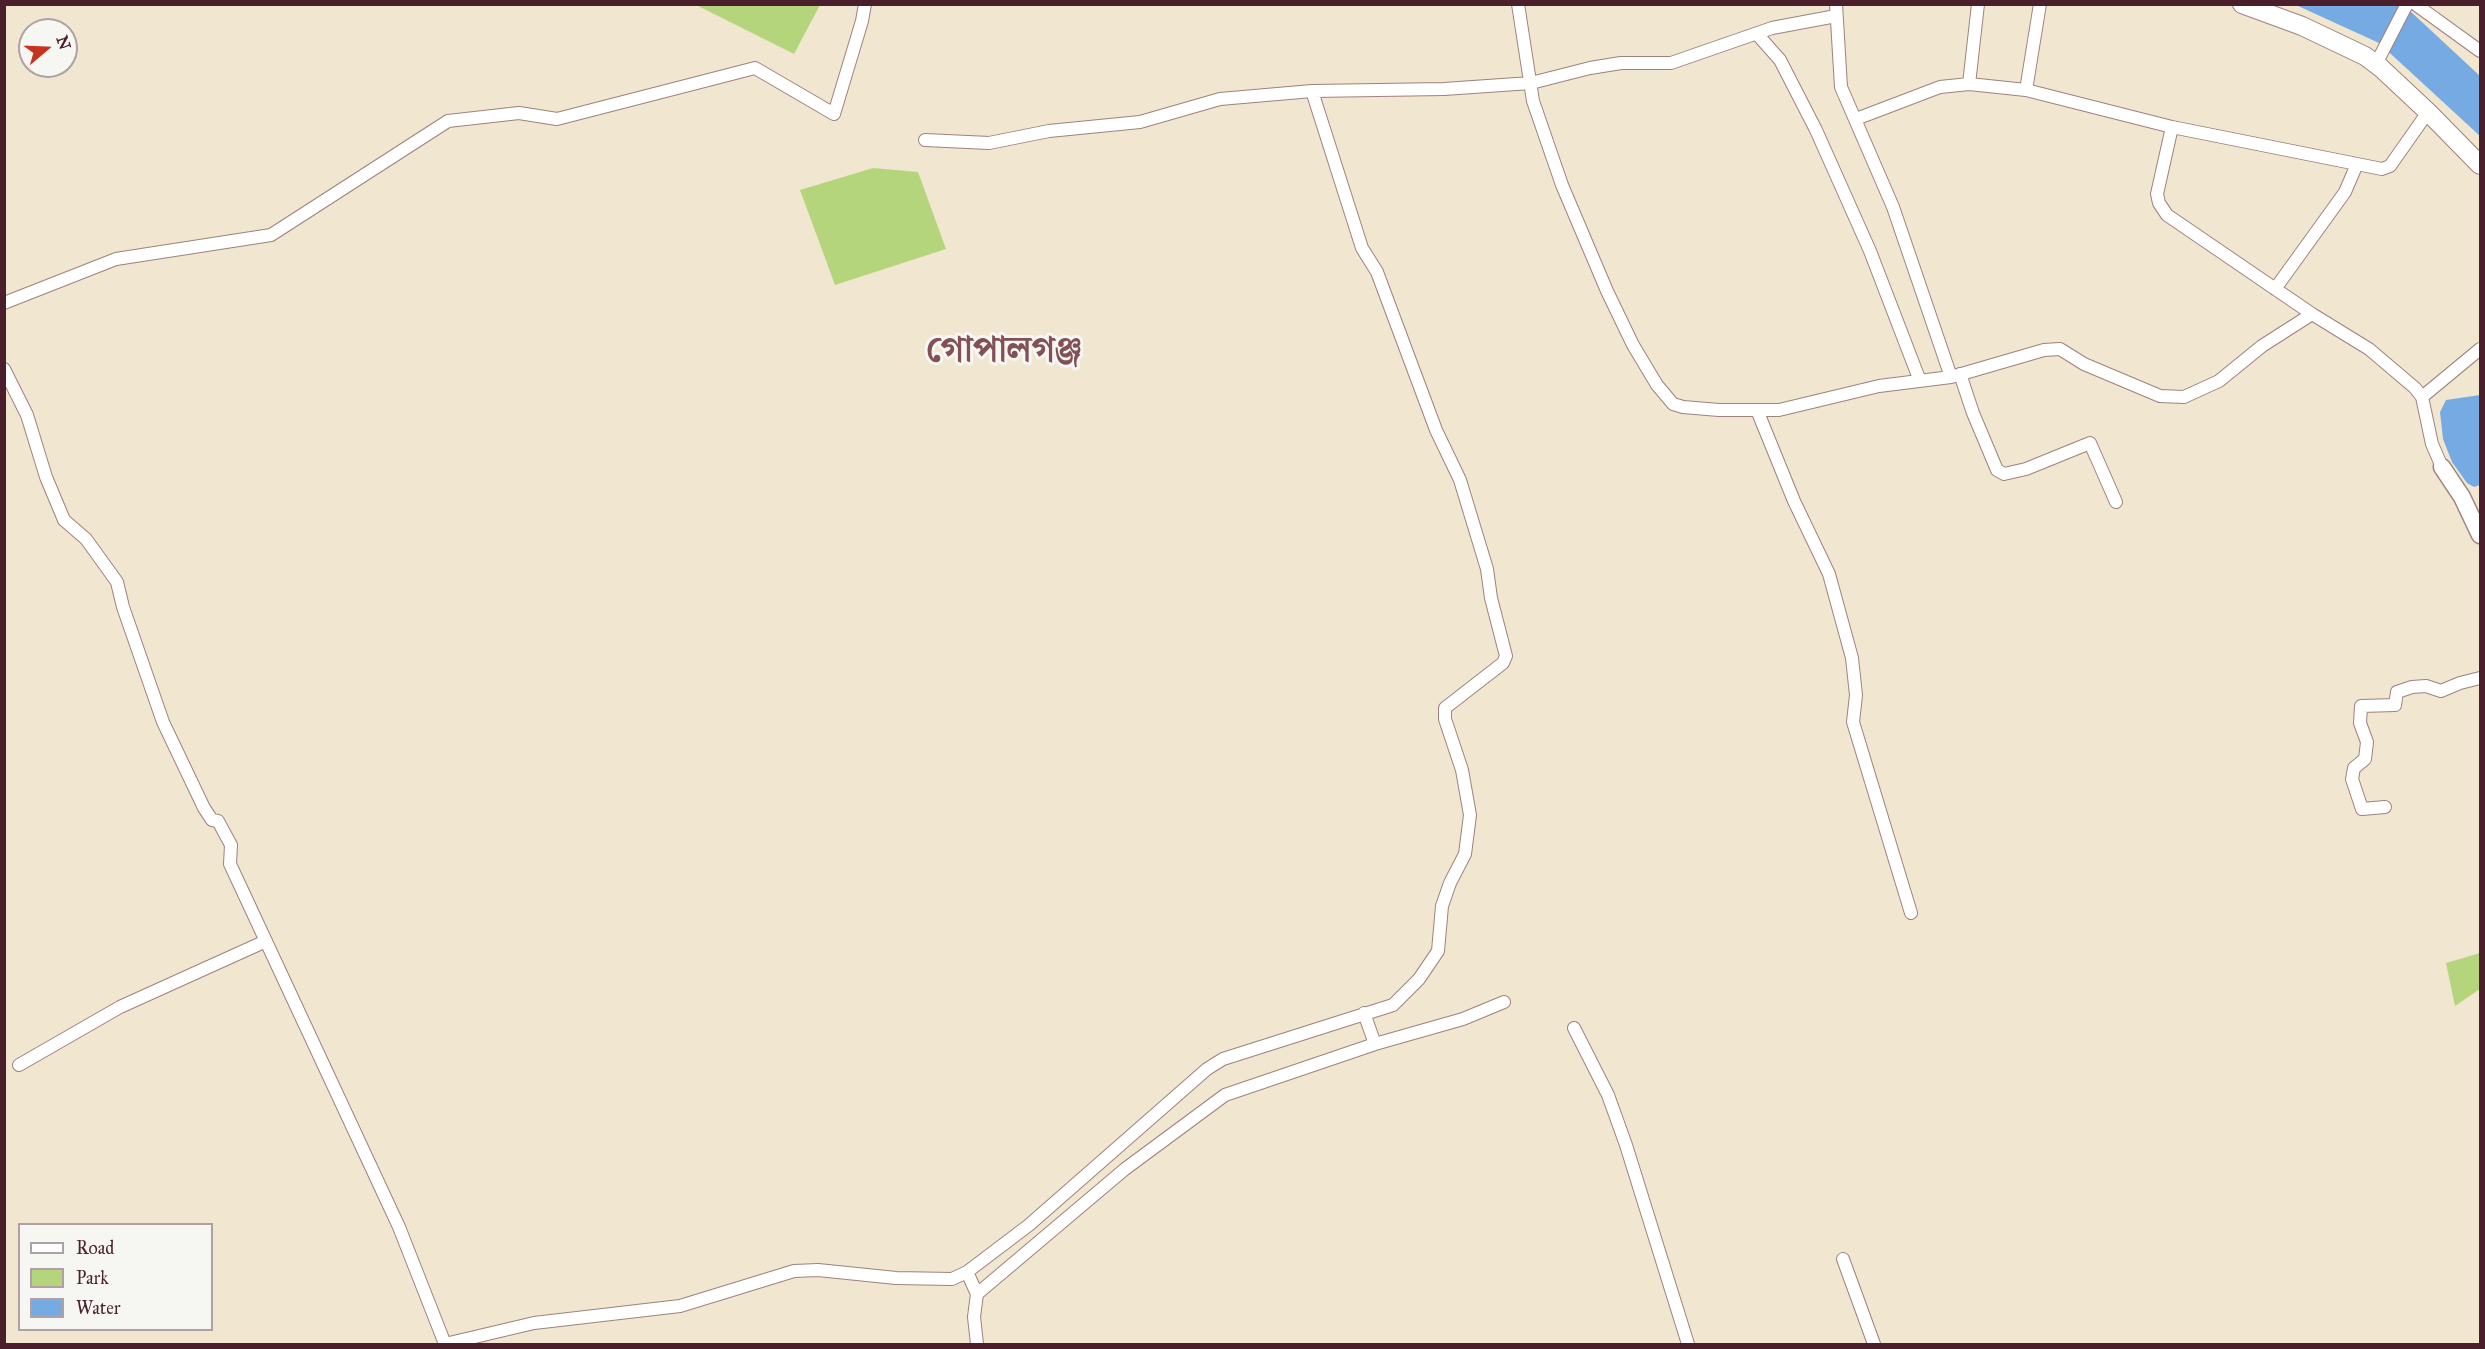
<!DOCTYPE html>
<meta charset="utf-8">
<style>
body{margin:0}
#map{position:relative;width:2485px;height:1349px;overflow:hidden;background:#f1e6d0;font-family:"IM FELL Great Primer",serif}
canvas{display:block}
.frame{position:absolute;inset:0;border:6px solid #4a1f2b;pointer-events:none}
.legend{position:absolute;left:18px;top:1223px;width:195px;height:108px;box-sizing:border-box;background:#f6f6f2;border:2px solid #b1a0a2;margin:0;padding:8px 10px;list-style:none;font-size:18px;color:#4a1f2b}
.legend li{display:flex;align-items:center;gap:12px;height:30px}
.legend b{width:30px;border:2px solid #b1a0a2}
.north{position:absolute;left:18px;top:18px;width:60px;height:60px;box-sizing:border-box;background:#f6f6f2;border:2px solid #b1a0a2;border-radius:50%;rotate:71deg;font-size:16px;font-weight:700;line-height:24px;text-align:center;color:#4a1f2b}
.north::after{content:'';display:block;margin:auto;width:21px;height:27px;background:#c8321e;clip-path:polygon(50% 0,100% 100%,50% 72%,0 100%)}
</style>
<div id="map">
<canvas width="2485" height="1349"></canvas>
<div class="frame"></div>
<ul class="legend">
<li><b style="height:8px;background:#fff"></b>Road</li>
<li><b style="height:16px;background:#b5d57d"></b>Park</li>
<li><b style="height:16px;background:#76aae3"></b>Water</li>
</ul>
<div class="north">N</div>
</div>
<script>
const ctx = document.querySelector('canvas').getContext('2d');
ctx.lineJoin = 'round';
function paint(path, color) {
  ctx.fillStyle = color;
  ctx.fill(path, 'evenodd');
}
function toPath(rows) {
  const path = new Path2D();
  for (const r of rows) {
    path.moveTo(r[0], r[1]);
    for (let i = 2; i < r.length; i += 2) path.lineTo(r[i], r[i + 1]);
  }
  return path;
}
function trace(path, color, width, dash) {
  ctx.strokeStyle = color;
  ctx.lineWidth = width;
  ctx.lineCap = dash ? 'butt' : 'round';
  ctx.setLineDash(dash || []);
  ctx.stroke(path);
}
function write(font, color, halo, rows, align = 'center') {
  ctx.font = font + ' "IM FELL Great Primer","Noto Serif Bengali",serif';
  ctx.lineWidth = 6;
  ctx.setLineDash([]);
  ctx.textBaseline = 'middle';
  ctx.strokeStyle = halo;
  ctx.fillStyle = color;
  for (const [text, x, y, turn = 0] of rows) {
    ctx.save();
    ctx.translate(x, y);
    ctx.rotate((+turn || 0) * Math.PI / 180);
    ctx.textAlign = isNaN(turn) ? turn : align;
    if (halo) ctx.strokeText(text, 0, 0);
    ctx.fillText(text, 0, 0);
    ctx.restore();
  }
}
const green = toPath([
 [696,5,820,4,820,5,794,54],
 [873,168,918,172,946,249,835,285,800,190],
 [2480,953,2480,989,2455,1006,2446,963]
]);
const water = toPath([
 [2296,5,2397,5,2409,10,2480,76,2480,136,2379,43],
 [2480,395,2480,485,2474,487,2467,483,2452,462,2443,439,2440,412,2446,400]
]);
const street = toPath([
 [1518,4,1533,101,1562,185,1607,291,1633,345,1657,385,1673,404,1683,407,1719,410,1779,410,1879,386,1951,377,2044,350,2060,349,2084,364,2160,396,2184,397,2219,381,2262,346,2312,314],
 [1836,4,1841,87,1893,207,1951,377],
 [2415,4,2480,51],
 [1757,34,1780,60,1816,130,1870,251,1920,381],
 [2376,64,2407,4],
 [1969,84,1978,4],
 [2026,90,2040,4],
 [1856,119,1940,87,1969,84,2026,90,2172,127,2382,169,2390,166,2428,112],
 [2172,127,2157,194,2159,203,2167,215,2312,314,2369,349,2415,388,2422,397,2432,444,2442,467],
 [925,140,989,143,1049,131,1140,122,1220,99,1312,91,1444,89,1531,83,1590,68,1621,63,1671,63,1772,28,1836,16],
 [2275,289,2345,192,2357,164],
 [4,303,116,259,271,235,448,121,519,113,557,119,755,68,834,114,862,21,865,4],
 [4,369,27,415,46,477,64,520,86,539,117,582,123,607,163,722,204,808,212,820,218,821,231,845,230,864,399,1227,445,1344],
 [1960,374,1973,413,1997,470,2004,474,2026,469,2090,443,2116,502],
 [2422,397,2480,349],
 [1757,410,1794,501,1829,574,1852,658,1856,695,1853,722,1911,913],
 [2385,807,2362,809,2352,779,2354,768,2365,759,2367,742,2360,723,2361,706,2395,705,2397,692,2412,687,2426,686,2441,691,2460,683,2480,678],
 [1574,1028,1608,1095,1626,1145,1688,1344],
 [1375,1044,1463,1019,1504,1002],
 [19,1065,120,1007,266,941],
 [1843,1259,1874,1344],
 [967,1272,977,1294],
 [445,1344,534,1323,680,1306,794,1271,818,1270,896,1278,952,1279,967,1272,1029,1225,1207,1069,1223,1059,1393,1005,1419,979,1438,951,1442,906,1450,883,1465,854,1470,815,1462,770,1445,719,1445,708,1503,663,1506,656,1491,598,1487,569,1460,480,1436,430,1377,272,1362,248,1312,91],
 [977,1344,974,1317,977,1294,1125,1169,1225,1095,1375,1044,1364,1013]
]);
const secondary = toPath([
 [2442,467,2462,497,2480,535]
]);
const primary = toPath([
 [2242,4,2302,26,2365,56,2381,68,2428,112,2480,165]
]);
const townNames = [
 ["গোপালগঞ্জ",1004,352]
];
paint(green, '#b5d57d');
paint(water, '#76aae3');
trace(street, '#9e827e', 14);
trace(secondary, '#9e827e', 19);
trace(primary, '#9e827e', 20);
trace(street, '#fff', 12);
trace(secondary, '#fff', 16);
trace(primary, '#fff', 18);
write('bold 36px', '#825057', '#f6f6f2', townNames);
</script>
